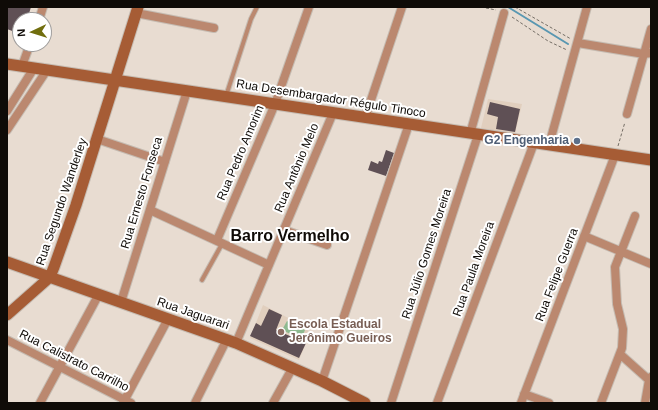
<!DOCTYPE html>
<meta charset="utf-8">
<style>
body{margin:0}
#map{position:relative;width:658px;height:410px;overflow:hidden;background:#e8dcd1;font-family:Arial,sans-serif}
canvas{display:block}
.frame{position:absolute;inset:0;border:8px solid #0f0b07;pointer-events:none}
.north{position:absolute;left:12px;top:12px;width:40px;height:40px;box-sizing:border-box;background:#fff;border:1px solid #9f9d9c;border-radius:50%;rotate:266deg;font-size:11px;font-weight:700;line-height:16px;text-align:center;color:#0f0b07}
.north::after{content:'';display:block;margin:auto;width:14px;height:18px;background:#716e0e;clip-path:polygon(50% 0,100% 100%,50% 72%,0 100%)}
</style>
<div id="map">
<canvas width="658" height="410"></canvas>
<div class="frame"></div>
<div class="north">N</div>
</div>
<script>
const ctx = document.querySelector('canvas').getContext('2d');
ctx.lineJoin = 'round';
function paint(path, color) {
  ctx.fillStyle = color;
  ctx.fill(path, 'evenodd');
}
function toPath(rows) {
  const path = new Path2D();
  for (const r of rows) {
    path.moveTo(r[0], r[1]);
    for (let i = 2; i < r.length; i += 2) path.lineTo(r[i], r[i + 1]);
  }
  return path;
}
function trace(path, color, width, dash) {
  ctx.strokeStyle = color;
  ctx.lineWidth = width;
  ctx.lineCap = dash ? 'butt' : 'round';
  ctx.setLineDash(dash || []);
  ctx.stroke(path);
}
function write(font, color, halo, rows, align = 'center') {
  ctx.font = font + ' Arial,sans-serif';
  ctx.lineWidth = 4;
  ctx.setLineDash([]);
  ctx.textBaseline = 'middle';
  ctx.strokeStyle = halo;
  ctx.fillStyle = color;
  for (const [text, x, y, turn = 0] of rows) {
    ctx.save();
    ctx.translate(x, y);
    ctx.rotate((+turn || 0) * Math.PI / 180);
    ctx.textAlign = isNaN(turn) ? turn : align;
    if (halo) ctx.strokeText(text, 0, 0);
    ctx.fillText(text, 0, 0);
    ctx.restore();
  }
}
const built = toPath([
 [488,99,522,104,515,134,481,128],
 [263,305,302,325,301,327,311,332,299,360,250,338]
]);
const green = toPath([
 [287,321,305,330,301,339,282,330]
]);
const stream = toPath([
 [508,7,568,44]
]);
const building = toPath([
 [7,7,31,7,27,20,20,20,20,34,7,29],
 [490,102,520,109,515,132,496,129,498,117,487,114],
 [386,150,394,153,386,176,368,170,371,161,378,164,379,161,382,162],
 [269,309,282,315,276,330,306,343,299,358,250,336,256,323,261,326]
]);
const path = toPath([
 [481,7,496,10],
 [515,7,571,39],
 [512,17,548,41,567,50],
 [618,146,625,122]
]);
const lane = toPath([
 [226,96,251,19,257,7],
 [202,280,222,244]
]);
const street = toPath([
 [136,13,214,28],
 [39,20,43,7],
 [578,43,644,54,651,53],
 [22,66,30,44],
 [7,111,34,68],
 [627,114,651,29],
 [365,118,402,7],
 [7,130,47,70],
 [470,134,504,13],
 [97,139,165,162],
 [549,145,587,7],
 [150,210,269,265],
 [284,230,327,245],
 [584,236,651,264],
 [217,240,275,104,309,7],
 [121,302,187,91],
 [7,340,131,403],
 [236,343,333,113],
 [621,355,649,380],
 [322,381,409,124],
 [524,394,549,403],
 [40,403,99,294],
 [123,403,168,319],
 [195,403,227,339],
 [273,403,293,367],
 [391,403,478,135],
 [437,403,534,143],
 [521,403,615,155],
 [601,403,622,348,623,329,617,304,615,267,635,216],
 [645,403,649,380,651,377]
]);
const secondary = toPath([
 [7,64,651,160],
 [7,262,236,343,322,381,365,403],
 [7,315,50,277,54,267,76,205,138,7]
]);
const markers = [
 [577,141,4,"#5c6f8a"],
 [281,332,4,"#8d6e63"]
];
const streetNames = [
 ["Rua Desembargador Régulo Tinoco",331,99,9],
 ["Rua Pedro Amorim",241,153,-67],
 ["Rua Antônio Melo",297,168,-67],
 ["Rua Ernesto Fonseca",142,193,-73],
 ["Rua Segundo Wanderley",62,202,-71],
 ["Rua Júlio Gomes Moreira",427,254,-72],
 ["Rua Paula Moreira",474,269,-70],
 ["Rua Felipe Guerra",557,275,-69],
 ["Rua Jaguarari",193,314,19],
 ["Rua Calistrato Carrilho",74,361,27]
];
const serviceNames = [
 ["G2 Engenharia",569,141]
];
const educationNames = [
 ["Escola Estadual",289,325],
 ["Jerônimo Gueiros",289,339]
];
const districtNames = [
 ["Barro Vermelho",290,237]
];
paint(built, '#e1cfbe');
paint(green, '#8eb98f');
trace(stream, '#5997b1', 2);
paint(building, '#5f5055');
trace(lane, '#c5bbb1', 6);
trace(street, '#c5bbb1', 10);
trace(secondary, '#c5bbb1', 13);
trace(path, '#746d65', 1, [3, 2]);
trace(lane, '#bb886f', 4);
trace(street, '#bb886f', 8);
trace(secondary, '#a65c35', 11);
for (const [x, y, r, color] of markers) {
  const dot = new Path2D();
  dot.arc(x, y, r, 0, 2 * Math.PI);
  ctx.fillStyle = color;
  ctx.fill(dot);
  trace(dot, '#fff', 1.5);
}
write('12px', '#0f0b07', '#fff', streetNames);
write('bold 12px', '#4e5e75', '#fff', serviceNames, 'right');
write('bold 12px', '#785e54', '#fff', educationNames, 'left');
write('bold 16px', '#0f0b07', '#fff', districtNames);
</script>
